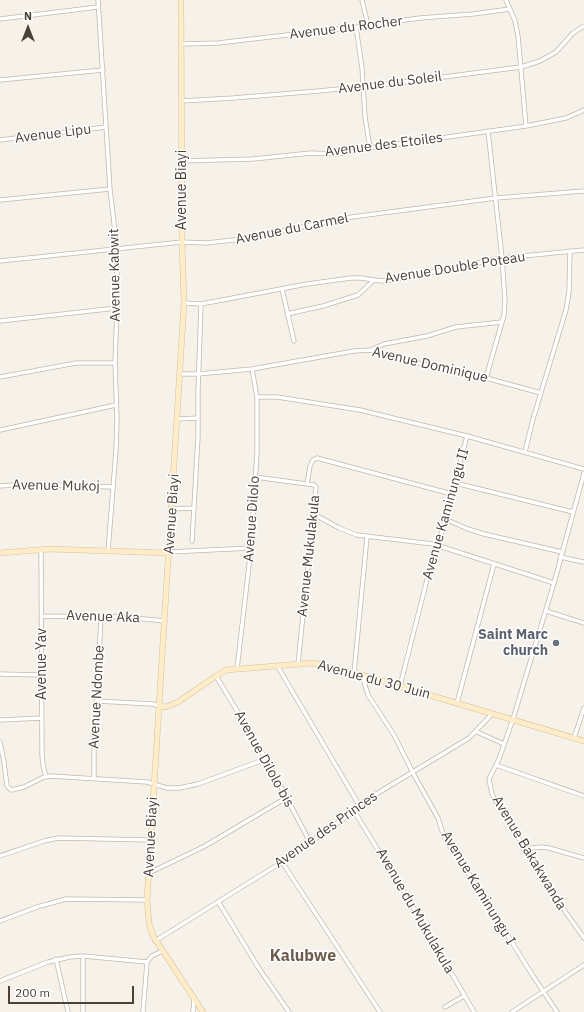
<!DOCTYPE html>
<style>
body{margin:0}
#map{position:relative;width:584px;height:1012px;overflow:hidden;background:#f6f1e9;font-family:"IBM Plex Sans",sans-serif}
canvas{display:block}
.north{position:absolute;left:8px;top:8px;width:40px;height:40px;-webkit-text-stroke:3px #fff;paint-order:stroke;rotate:0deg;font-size:11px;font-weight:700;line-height:16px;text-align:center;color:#4a4137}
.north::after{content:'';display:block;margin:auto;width:14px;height:18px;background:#4a4137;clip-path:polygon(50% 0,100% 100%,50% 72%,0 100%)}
.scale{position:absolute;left:8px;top:986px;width:126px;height:18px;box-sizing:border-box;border:2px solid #4a4137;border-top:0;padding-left:5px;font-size:12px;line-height:14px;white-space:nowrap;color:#4a4137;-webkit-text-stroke:3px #fff;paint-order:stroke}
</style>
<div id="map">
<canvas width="584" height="1012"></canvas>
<div class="north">N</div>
<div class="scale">200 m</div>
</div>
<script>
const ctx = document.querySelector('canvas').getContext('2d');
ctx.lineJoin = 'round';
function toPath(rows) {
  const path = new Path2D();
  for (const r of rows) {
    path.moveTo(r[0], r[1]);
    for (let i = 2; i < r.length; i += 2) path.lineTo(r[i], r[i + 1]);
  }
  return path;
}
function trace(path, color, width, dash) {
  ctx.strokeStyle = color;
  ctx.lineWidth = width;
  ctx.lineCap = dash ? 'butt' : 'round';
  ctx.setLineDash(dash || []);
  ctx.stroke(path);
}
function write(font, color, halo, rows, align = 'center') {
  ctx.font = font + ' "IBM Plex Sans",sans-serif';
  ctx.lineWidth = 3;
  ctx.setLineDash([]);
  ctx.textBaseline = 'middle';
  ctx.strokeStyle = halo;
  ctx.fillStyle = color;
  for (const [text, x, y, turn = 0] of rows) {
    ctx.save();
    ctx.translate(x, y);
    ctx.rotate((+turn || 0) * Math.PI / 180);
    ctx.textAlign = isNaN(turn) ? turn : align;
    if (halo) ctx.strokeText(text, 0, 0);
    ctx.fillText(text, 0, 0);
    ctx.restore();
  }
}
const street = toPath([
 [98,0,110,189,117,249,117,308,115,363,117,419,116,450,108,551],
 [362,0,368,25],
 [506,0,515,21,518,36,526,126],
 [0,19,98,7],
 [356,27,362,68,365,117,370,148],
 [182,44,218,43,356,27,420,18,473,14,510,9],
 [0,80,103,70],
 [182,101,233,98,319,91,389,84,521,67,540,61,547,57,556,52,573,33,584,26],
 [0,140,106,127],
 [182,161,253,159,311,153,336,154,370,148,526,126,566,118,584,110],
 [0,200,110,189],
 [0,261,182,242,206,243,243,239,352,217,496,198,584,191],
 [282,289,294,341],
 [184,303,201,304,307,284,351,278,361,278,381,281,393,280,502,258,584,250],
 [287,314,323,306,358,295,374,280],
 [0,321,117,308],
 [371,350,384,344,427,336,456,327,502,322],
 [180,374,198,374,252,369,354,351,371,350,387,356,486,378,541,393],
 [0,377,76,363,115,363],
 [486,378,504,315,505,300,502,258,488,131],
 [257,397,277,397,360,410,467,436],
 [177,419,198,418],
 [0,430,116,405],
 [525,452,533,419,566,310,569,292,570,251],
 [584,473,554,583,513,719,499,759,489,779,492,794,505,817,559,903,584,938],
 [255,477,314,485,316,487,298,664],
 [455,483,573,512],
 [307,484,310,466,313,460,317,458,452,494],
 [0,486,28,484,112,487],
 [172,509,194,508],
 [312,513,339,528,357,535,433,544,554,583],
 [445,519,468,529,484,534,562,552],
 [192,541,198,437,198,391,201,304],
 [41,550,42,755,43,765,46,777],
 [169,552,251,548],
 [560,557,584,562],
 [546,611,584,623],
 [42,616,125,617,165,621],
 [278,667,359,805],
 [237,669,251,548,257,452,257,397,252,369],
 [354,673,367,537],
 [0,674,42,675],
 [362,675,368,695,394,735,413,773,438,818,444,837,449,845,475,883,533,976,557,1012],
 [216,676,266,759,310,842],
 [400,686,431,564,438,546,467,436,584,469],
 [97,701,152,704,160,706],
 [457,703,494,564],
 [0,720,41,718],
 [477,732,504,744],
 [574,738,584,708],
 [0,742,4,762,7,786,11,790,24,787,44,777,50,776,147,782,167,788,179,788,198,784,266,759],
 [496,765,584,796],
 [94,778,94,737,97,701,101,616],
 [354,811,415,910,474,1012],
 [523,849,541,847,549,848,584,858],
 [0,856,44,841,58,838,151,840],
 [282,862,380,1012],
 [149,873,205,846,286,798],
 [219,903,258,967,289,1012],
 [0,921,37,907,66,899,147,900],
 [155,941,282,862,353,812,363,802,469,738,492,714],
 [56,959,68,1012],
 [0,981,48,962,70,957,83,956,147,962],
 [445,1007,464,996],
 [83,1012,83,956],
 [143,1012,147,962,152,956,162,951],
 [193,1012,194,999],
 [512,1012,584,965]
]);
const secondary = toPath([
 [181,0,182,242,184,303,147,900,149,923,153,936,203,1012],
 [0,553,50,549,169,553],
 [160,706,166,707,178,702,216,676,226,670,313,663,362,675,584,741]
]);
const markers = [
 [556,643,4,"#6b7280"]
];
const streetNames = [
 ["Avenue du Rocher",346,28,-7],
 ["Avenue du Soleil",390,83,-7],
 ["Avenue Lipu",53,134,-7],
 ["Avenue des Etoiles",384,145,-7],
 ["Avenue Biayi",182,190,-90],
 ["Avenue du Carmel",292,229,-11],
 ["Avenue Double Poteau",455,268,-9],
 ["Avenue Kabwit",115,275,-91],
 ["Avenue Dominique",430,365,13],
 ["Avenue Mukoj",56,486,1],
 ["Avenue Biayi",172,514,-86],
 ["Avenue Kaminungu II",446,514,-74],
 ["Avenue Dilolo",252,519,-86],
 ["Avenue Mukulakula",309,556,-84],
 ["Avenue Aka",103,617,2],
 ["Avenue Yav",42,664,-90],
 ["Avenue du 30 Juin",374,680,15],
 ["Avenue Ndombe",97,697,-87],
 ["Avenue Dilolo bis",264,759,61],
 ["Avenue des Princes",326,830,-35],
 ["Avenue Biayi",151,837,-87],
 ["Avenue Bakakwanda",529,853,59],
 ["Avenue Kaminungu I",478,888,59],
 ["Avenue du Mukulakula",415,911,60]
];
const worshipNames = [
 ["Saint Marc",548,635],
 ["church",548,651]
];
const quarterNames = [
 ["Kalubwe",303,956]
];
trace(street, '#c2b8ab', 5);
trace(secondary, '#d9c196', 6);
trace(street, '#fff', 3.5);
trace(secondary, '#ffedca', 5);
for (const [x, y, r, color] of markers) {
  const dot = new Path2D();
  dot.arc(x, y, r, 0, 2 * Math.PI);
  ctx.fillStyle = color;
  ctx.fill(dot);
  trace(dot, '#fff', 1.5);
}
write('14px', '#4a4137', '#fff', streetNames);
write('bold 14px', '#5b616d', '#fff', worshipNames, 'right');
write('bold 16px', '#6e5d4d', '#fff', quarterNames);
</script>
